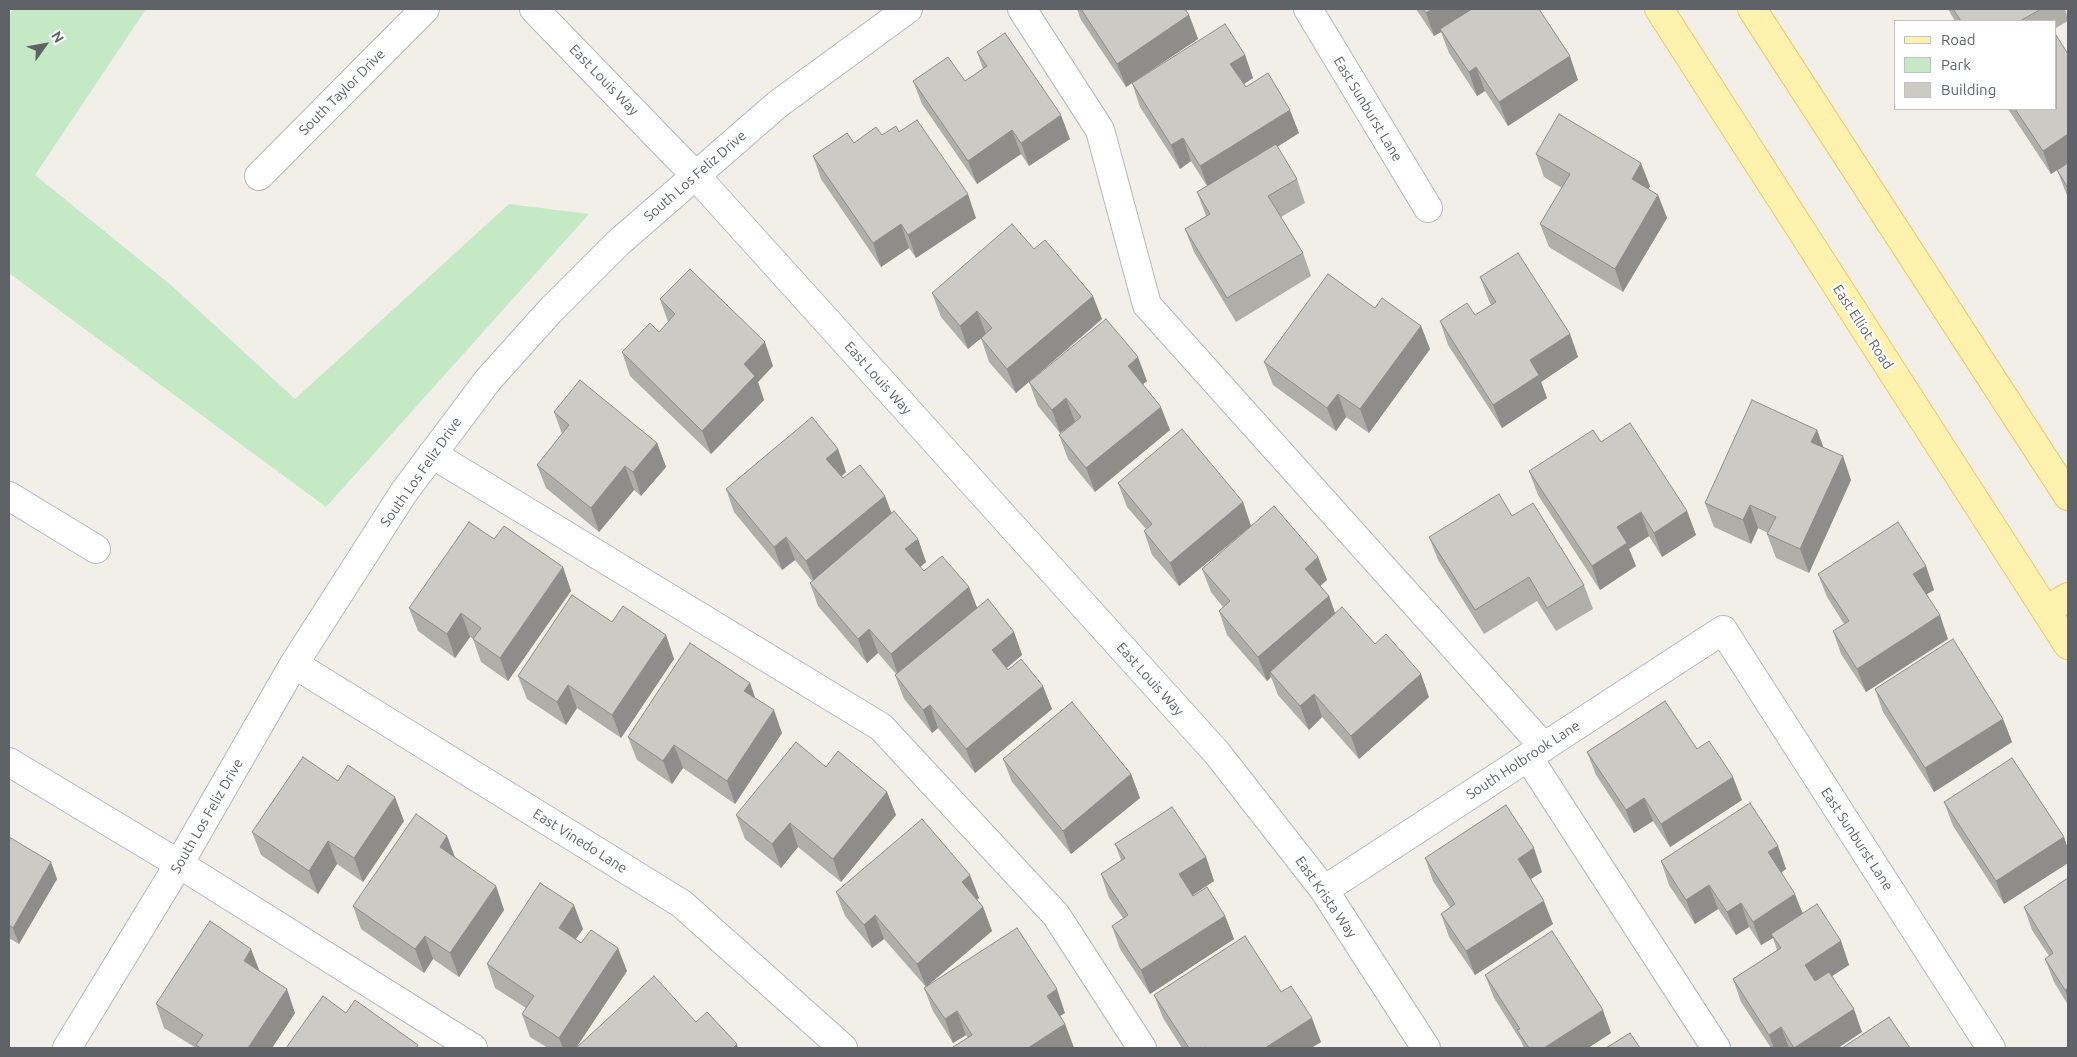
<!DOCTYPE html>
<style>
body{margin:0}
#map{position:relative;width:2077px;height:1057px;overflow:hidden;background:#f1efe8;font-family:Ubuntu,sans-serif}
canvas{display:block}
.frame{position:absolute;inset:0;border:10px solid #5f6368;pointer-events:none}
.legend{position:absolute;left:1894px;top:20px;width:162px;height:90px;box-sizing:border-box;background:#fff;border:1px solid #bfc1c3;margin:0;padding:6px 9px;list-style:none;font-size:15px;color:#5f6368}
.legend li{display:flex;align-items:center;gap:10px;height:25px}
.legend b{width:25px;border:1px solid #bfc1c3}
.north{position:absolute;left:20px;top:20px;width:50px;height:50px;-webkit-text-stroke:4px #fff;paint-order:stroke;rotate:58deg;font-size:14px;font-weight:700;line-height:20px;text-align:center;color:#5f6368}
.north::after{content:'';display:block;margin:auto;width:18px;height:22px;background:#5f6368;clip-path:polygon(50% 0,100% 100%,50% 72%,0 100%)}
</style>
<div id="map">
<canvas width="2077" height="1057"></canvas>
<div class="frame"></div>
<ul class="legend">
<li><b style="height:6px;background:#fff2af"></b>Road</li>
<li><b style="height:14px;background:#c5e8c5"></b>Park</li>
<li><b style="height:14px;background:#cccac5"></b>Building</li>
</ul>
<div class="north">N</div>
</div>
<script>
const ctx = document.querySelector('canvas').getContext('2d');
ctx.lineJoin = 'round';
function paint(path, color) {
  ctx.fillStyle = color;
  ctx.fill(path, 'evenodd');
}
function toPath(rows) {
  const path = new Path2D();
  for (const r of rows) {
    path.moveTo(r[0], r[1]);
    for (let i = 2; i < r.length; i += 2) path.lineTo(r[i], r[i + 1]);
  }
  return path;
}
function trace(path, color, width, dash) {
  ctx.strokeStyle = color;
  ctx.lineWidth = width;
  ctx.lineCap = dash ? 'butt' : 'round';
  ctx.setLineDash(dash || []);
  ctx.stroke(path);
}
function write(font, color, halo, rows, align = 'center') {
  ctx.font = font + ' Ubuntu,sans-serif';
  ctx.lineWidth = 4.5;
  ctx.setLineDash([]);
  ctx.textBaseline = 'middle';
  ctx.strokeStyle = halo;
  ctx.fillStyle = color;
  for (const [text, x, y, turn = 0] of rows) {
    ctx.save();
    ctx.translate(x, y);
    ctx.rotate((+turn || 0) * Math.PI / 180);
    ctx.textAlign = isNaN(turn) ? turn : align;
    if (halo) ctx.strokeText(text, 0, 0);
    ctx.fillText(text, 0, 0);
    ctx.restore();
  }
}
const green = toPath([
 [13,9,146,9,35,175,172,286,295,399,509,204,589,214,326,507,9,273,9,16]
]);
const minor = toPath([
 [534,9,695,175,1217,753,1324,890,1426,1048],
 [1022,9,1100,130,1147,305,1544,747],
 [1308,9,1428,208],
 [259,176,425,9],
 [432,454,881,727,1056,915,1142,1048],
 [9,496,96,549],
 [294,664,682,904,843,1048],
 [1528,757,1716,1048],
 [9,762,179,864,473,1048],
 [1324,890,1723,630,1991,1048],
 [67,1048,179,864,294,664,404,492,488,380,550,311,618,243,778,104,908,9]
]);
const major = toPath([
 [1659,9,2068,645],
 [1752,9,2068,496],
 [2046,610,2068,597]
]);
const wall = toPath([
 [1077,9,1185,9,1189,15,1198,39,1126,87,1081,20],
 [1416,9,1539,9,1578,80,1508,126,1485,91,1477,96,1449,53,1441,32,1434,36],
 [1948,9,2065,9,2068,18,2068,21,2056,28,2056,21,1955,21],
 [977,52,1070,139,1029,166,1021,154,977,184,922,104,913,81,965,81,983,69],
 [2068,54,2068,198,2066,193,2057,170,2051,174,2008,109,2056,109],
 [1245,55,1253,78,1244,84,1246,87,1299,133,1277,147,1297,179,1305,203,1281,217,1303,253,1311,276,1236,322,1194,252,1185,229,1206,216,1197,192,1207,186,1191,161,1180,169,1140,107,1132,83],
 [899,132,976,218,916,258,909,248,881,267,821,179,813,156,854,143],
 [1536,154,1650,186,1648,189,1658,195,1667,218,1623,292,1549,247,1540,224,1562,188,1544,177],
 [1034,249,1102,319,1016,393,989,362,981,338,968,349,941,317,932,293],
 [1480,277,1570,334,1578,357,1541,382,1547,398,1502,428,1448,345,1440,321,1475,315,1491,305,1489,301],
 [660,299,773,366,758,382,764,400,711,454,630,376,622,352,659,332,668,322],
 [1375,308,1421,326,1430,349,1369,433,1346,417,1336,431,1273,385,1264,362],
 [1147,381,1143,384,1170,430,1095,492,1068,459,1059,435,1075,422,1060,433,1038,406,1029,382],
 [554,412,657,443,666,467,641,496,634,490,599,532,546,488,537,465,562,434],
 [1817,430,1823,447,1851,480,1809,573,1776,558,1767,534,1768,533,1758,528,1751,544,1714,527,1705,503],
 [1601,442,1687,511,1696,535,1662,557,1649,536,1629,549,1636,566,1600,590,1538,495,1529,471],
 [838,449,846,472,842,476,843,478,891,513,918,539,926,562,920,567,924,571,969,587,977,608,1014,632,1022,655,1007,668,1052,709,975,773,938,728,932,733,904,699,895,675,896,674,878,653,867,663,818,606,810,583,812,581,795,560,782,570,734,512,726,489],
 [1118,483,1243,502,1251,526,1179,586,1152,555,1144,531,1146,529,1127,507],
 [1512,516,1584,585,1593,609,1556,631,1537,601,1484,634,1438,560,1429,537],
 [494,539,563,567,571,591,508,681,481,662,473,639,470,637,455,658,418,631,409,608],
 [1318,557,1327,580,1320,586,1329,596,1335,613,1375,644,1429,697,1359,759,1322,717,1309,730,1278,695,1271,677,1267,681,1227,635,1219,611,1223,607,1211,592,1202,569],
 [1926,566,1934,590,1927,594,1948,639,1866,692,1841,654,1833,631,1844,624,1827,597,1818,574],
 [612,622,666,635,674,659,621,738,577,708,566,725,527,699,518,676],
 [750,683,755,698,782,733,735,804,683,768,672,784,637,760,628,737],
 [1875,689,2003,719,2012,742,1934,792,1883,712],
 [1697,749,1742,800,1670,847,1653,821,1634,833,1596,775,1587,752],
 [1003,759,1131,774,1140,798,1071,854,1012,782],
 [826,767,887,792,896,815,841,882,798,847,781,868,745,839,736,815],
 [338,781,404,821,363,882,337,864,318,894,261,855,252,832],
 [1944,802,2064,837,2068,849,2068,863,2004,904,1953,826],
 [447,836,455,858,496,886,504,910,459,977,433,959,424,973,361,929,353,906],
 [9,837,57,879,19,944,9,938],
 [1115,844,1206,857,1214,881,1193,895,1225,916,1234,939,1150,994,1120,949,1112,926,1123,918,1109,898,1101,874,1121,860],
 [1778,846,1786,869,1781,872,1803,913,1841,941,1849,965,1832,976,1862,1032,1838,1048,1771,1048,1741,1002,1733,979,1777,950,1773,938,1761,945,1749,927,1736,935,1718,909,1695,924,1669,885,1661,861],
 [1425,858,1542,872,1531,879,1553,924,1475,975,1449,937,1441,914,1450,907,1433,881],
 [970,875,979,898,977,900,983,907,992,931,927,986,1065,1013,1060,1016,1065,1024,1074,1048,953,1048,968,1038,966,1035,953,1043,933,1011,924,988,926,987,884,939,872,948,845,916,836,892],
 [2068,878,2068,1005,2054,982,2045,959,2049,956,2032,930,2024,907],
 [583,929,576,939,627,971,576,1048,548,1048,530,1037,522,1014,526,1008,495,988,487,964],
 [260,971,295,1013,272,1048,196,1048,164,1028,156,1004],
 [1485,975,1611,1033,1588,1048,1524,1048,1521,1041,1494,998],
 [1281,992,1321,1042,1311,1048,1182,1048,1163,1018,1154,995]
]);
const shadedWall = toPath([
 [1432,9,1476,9,1440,29,1441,32,1434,36,1426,13],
 [1189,15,1198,39,1126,87,1117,64],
 [1245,55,1253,78,1239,87,1230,64],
 [1570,56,1578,80,1508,126,1499,102],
 [1476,67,1485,91,1477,96,1469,72],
 [1290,110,1299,133,1209,190,1200,166],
 [1061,115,1070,139,1029,166,1021,143],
 [1012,130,1021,154,977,184,968,161],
 [2068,134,2068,163,2051,174,2043,151],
 [1183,138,1191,161,1180,169,1171,145],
 [1641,163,1650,186,1641,203,1632,179],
 [968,194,976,218,916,258,908,235],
 [1658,195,1667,218,1623,292,1615,269],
 [901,224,909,248,881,267,873,243],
 [1093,296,1102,319,1016,393,1007,369],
 [977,311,986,334,968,349,960,326],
 [1421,326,1430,349,1369,433,1360,409],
 [1570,334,1578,357,1541,382,1547,398,1502,428,1493,405,1530,360],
 [765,342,773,366,758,382,764,400,711,454,702,431,744,364],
 [1138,357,1147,381,1136,390,1128,366],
 [1338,394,1346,417,1336,431,1327,408],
 [1066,398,1075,422,1060,433,1052,410],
 [1161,407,1170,430,1095,492,1086,468],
 [1817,430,1826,454,1811,442],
 [657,443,666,467,641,496,633,472],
 [838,449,846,472,835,482,826,459],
 [1843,456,1851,480,1809,573,1800,549],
 [625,466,634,490,599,532,591,508],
 [885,496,894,519,815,584,806,561],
 [1243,502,1251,526,1179,586,1170,563],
 [1750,505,1758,528,1751,544,1743,520],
 [1687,511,1696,535,1662,557,1654,533],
 [1641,512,1649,536,1629,549,1636,566,1600,590,1592,566,1617,527],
 [786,537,795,560,782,570,774,547],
 [918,539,926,562,914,573,905,549],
 [1318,557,1327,580,1313,592,1305,569],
 [1926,566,1934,590,1922,597,1913,574],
 [563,567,571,591,508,681,500,658],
 [969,587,978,610,899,678,891,654],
 [1329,596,1337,619,1270,672,1271,677,1267,681,1258,657],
 [461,613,470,637,455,658,447,634],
 [1940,615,1948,639,1866,692,1857,669],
 [869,629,878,653,867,663,858,639],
 [1014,632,1022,655,1000,673,992,650],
 [666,635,674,659,621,738,612,715],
 [1421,674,1429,697,1359,759,1351,736],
 [750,683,758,706,744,691],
 [568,685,577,708,566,725,557,702],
 [1043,686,1052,709,975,773,966,749],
 [1314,694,1322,717,1309,730,1300,706],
 [930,705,938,728,932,733,923,710],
 [774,710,782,733,735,804,727,781],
 [2003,719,2012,742,1934,792,1925,768],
 [674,745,683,768,672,784,663,761],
 [1131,774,1140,798,1071,854,1063,831],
 [1733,777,1742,800,1670,847,1661,824],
 [887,792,896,815,841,882,833,859],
 [395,797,404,821,363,882,354,858],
 [1644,798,1653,821,1634,833,1626,810],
 [790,823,798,847,781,868,772,844],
 [447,836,456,860,440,847],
 [2064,837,2068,849,2068,863,2004,904,1996,881],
 [328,841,337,864,318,894,309,871],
 [1778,846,1786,869,1777,876,1768,852],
 [1534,848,1542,872,1526,882,1518,859],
 [1206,857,1214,881,1188,898,1179,874],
 [51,862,57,879,19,944,13,928],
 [970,875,979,898,970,905,962,882],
 [1709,885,1718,909,1695,924,1686,900],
 [496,886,504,910,459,977,450,953],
 [1795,894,1804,917,1771,934,1773,938,1761,945,1753,922],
 [1544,901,1553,924,1475,975,1466,951],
 [1741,903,1749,927,1736,935,1727,912],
 [574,905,583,929,567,951,559,928],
 [983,907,992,931,926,987,917,964],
 [875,915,884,939,872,948,864,925],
 [1225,916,1234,939,1150,994,1141,970],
 [425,936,433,959,424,973,415,949],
 [1841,941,1849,965,1814,988,1805,965],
 [618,948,627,971,576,1048,563,1048,559,1038],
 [251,949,260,972,244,961],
 [2068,988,2068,998,2065,990],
 [287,989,295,1013,272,1048,248,1048],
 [1057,989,1065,1013,1055,1019,1047,996],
 [1854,1009,1862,1032,1838,1048,1794,1048],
 [1603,1010,1611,1033,1588,1048,1544,1048],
 [957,1011,966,1035,953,1043,945,1019],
 [1312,1018,1321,1042,1311,1048,1265,1048],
 [1065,1024,1074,1048,1028,1048],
 [1781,1027,1789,1048,1774,1048,1769,1035],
 [737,1044,738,1048,733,1048]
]);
const building = toPath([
 [1081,9,1185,9,1189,15,1117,64,1081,9],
 [1423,9,1432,9,1426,13,1423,9],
 [1472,9,1539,9,1570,56,1499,102,1476,67,1469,72,1440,29,1472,9],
 [1953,9,2041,9,2020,21,1961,21,1953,9],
 [1225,24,1245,55,1230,64,1246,87,1268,73,1290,110,1200,166,1183,138,1171,145,1132,83,1225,24],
 [1005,33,1061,115,1021,143,1012,130,968,161,913,81,948,57,965,81,987,66,977,52,1005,33],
 [2056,35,2068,54,2068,134,2043,151,2015,109,2056,109,2056,35],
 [1559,114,1641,163,1632,179,1658,195,1615,269,1540,224,1570,174,1536,154,1559,114],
 [917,120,968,194,908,235,901,224,873,243,813,156,847,133,854,143,876,127,882,135,896,126,899,132,917,120],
 [1276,144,1297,179,1268,196,1303,253,1227,298,1185,229,1210,214,1197,192,1276,144],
 [2068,163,2068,188,2057,170,2068,163],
 [1012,224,1034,249,1045,240,1093,296,1007,369,981,338,992,328,977,311,960,326,932,293,1012,224],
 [1518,253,1570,334,1530,360,1539,375,1493,405,1440,321,1467,303,1475,315,1496,302,1480,277,1518,253],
 [690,269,765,342,744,364,755,376,702,431,622,352,650,323,659,332,675,314,660,299,690,269],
 [1328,274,1375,308,1382,298,1421,326,1360,409,1338,394,1327,408,1264,362,1328,274],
 [1106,319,1138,357,1128,366,1161,407,1086,468,1059,435,1081,417,1066,398,1052,410,1029,382,1106,319],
 [580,380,657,443,633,472,625,466,591,508,537,465,569,425,554,412,580,380],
 [1752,400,1817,430,1811,442,1843,456,1800,549,1767,534,1776,517,1750,505,1743,520,1705,503,1752,400],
 [812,417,838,449,826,459,843,478,860,465,885,496,806,561,786,537,774,547,726,489,812,417],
 [1630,423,1687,511,1654,533,1641,512,1617,527,1627,543,1592,566,1529,471,1593,430,1601,442,1630,423],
 [1182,429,1243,502,1170,563,1144,531,1152,524,1118,483,1182,429],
 [1499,494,1512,516,1533,503,1584,585,1547,608,1529,577,1475,610,1429,537,1499,494],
 [1274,506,1318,557,1305,569,1329,596,1258,657,1219,611,1230,601,1202,569,1274,506],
 [894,511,918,539,905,549,924,571,942,556,969,587,891,654,869,629,858,639,810,583,894,511],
 [469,522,494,539,504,526,563,567,500,658,473,639,481,628,461,613,447,634,409,608,469,522],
 [1898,522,1926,566,1913,574,1940,615,1857,669,1833,631,1849,621,1818,574,1898,522],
 [572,595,612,622,623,606,666,635,612,715,568,685,557,702,518,676,572,595],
 [988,599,1014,632,992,650,1008,670,1021,659,1043,686,966,749,930,705,923,710,895,675,988,599],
 [1342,607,1375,644,1386,634,1421,674,1351,736,1314,694,1300,706,1270,672,1342,607],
 [1953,639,2003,719,1925,768,1875,689,1953,639],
 [690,643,750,683,744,691,774,710,727,781,674,745,663,761,628,737,690,643],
 [1665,701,1697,749,1709,741,1733,777,1661,824,1644,798,1626,810,1587,752,1665,701],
 [1072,702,1131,774,1063,831,1003,759,1072,702],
 [796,742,826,767,838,751,887,792,833,859,790,823,772,844,736,815,796,742],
 [303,757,338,781,348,765,395,797,354,858,328,841,309,871,252,832,303,757],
 [2012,758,2064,837,1996,881,1944,802,2012,758],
 [1750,803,1778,846,1768,852,1795,894,1753,922,1741,903,1727,912,1709,885,1686,900,1661,861,1750,803],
 [1506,805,1534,848,1518,859,1544,901,1466,951,1441,914,1455,904,1425,858,1506,805],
 [1172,807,1206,857,1179,874,1193,896,1207,887,1225,916,1141,970,1112,926,1128,915,1101,874,1125,858,1115,844,1172,807],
 [416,814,447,836,440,847,496,886,450,953,425,936,415,949,353,906,416,814],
 [922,819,970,875,962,882,983,907,917,964,875,915,864,925,836,892,922,819],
 [9,837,51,862,13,928,9,925,9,837],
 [2068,878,2068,988,2065,990,2045,959,2053,953,2024,907,2068,878],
 [540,883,574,905,559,928,581,943,591,930,618,948,559,1038,522,1014,534,996,487,964,540,883],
 [1817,904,1841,941,1805,965,1815,981,1829,972,1854,1009,1794,1048,1781,1027,1769,1035,1733,979,1781,948,1771,934,1817,904],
 [210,921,251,949,244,961,287,989,248,1048,201,1048,196,1045,203,1035,156,1004,210,921],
 [1017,928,1057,989,1047,996,1065,1024,1028,1048,953,1048,953,1047,972,1035,957,1011,945,1019,924,988,1017,928],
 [1552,931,1603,1010,1544,1048,1529,1048,1517,1030,1520,1029,1485,975,1552,931],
 [1245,936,1281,992,1291,986,1312,1018,1265,1048,1207,1048,1206,1047,1204,1048,1189,1048,1154,995,1245,936],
 [654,976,696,1022,707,1012,737,1044,733,1048,576,1048,654,976],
 [323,996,346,1013,355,1000,418,1045,416,1048,286,1048,323,996],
 [1889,1017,1910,1048,1842,1048,1889,1017],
 [1630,1033,1640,1048,1606,1048,1630,1033]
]);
const streetNames = [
 ["East Louis Way",604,80,46],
 ["South Taylor Drive",342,92,-45],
 ["East Sunburst Lane",1368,109,59],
 ["South Los Feliz Drive",695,176,-41],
 ["East Elliot Road",1863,327,57],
 ["East Louis Way",878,378,48],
 ["South Los Feliz Drive",421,472,-55],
 ["East Louis Way",1150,679,48],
 ["South Holbrook Lane",1523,760,-33],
 ["South Los Feliz Drive",207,816,-60],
 ["East Sunburst Lane",1857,839,57],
 ["East Vinedo Lane",580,841,32],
 ["East Krista Way",1326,897,55]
];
paint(green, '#c5e8c5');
trace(minor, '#b5b8bc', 30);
trace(major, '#f2c960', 30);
trace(minor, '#fff', 28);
trace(major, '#fff2af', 28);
paint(wall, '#afaea9');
paint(shadedWall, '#8f8d8a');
paint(building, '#cccac5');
trace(building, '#8f8d8a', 1);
write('14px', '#5f6368', '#fff', streetNames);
</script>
